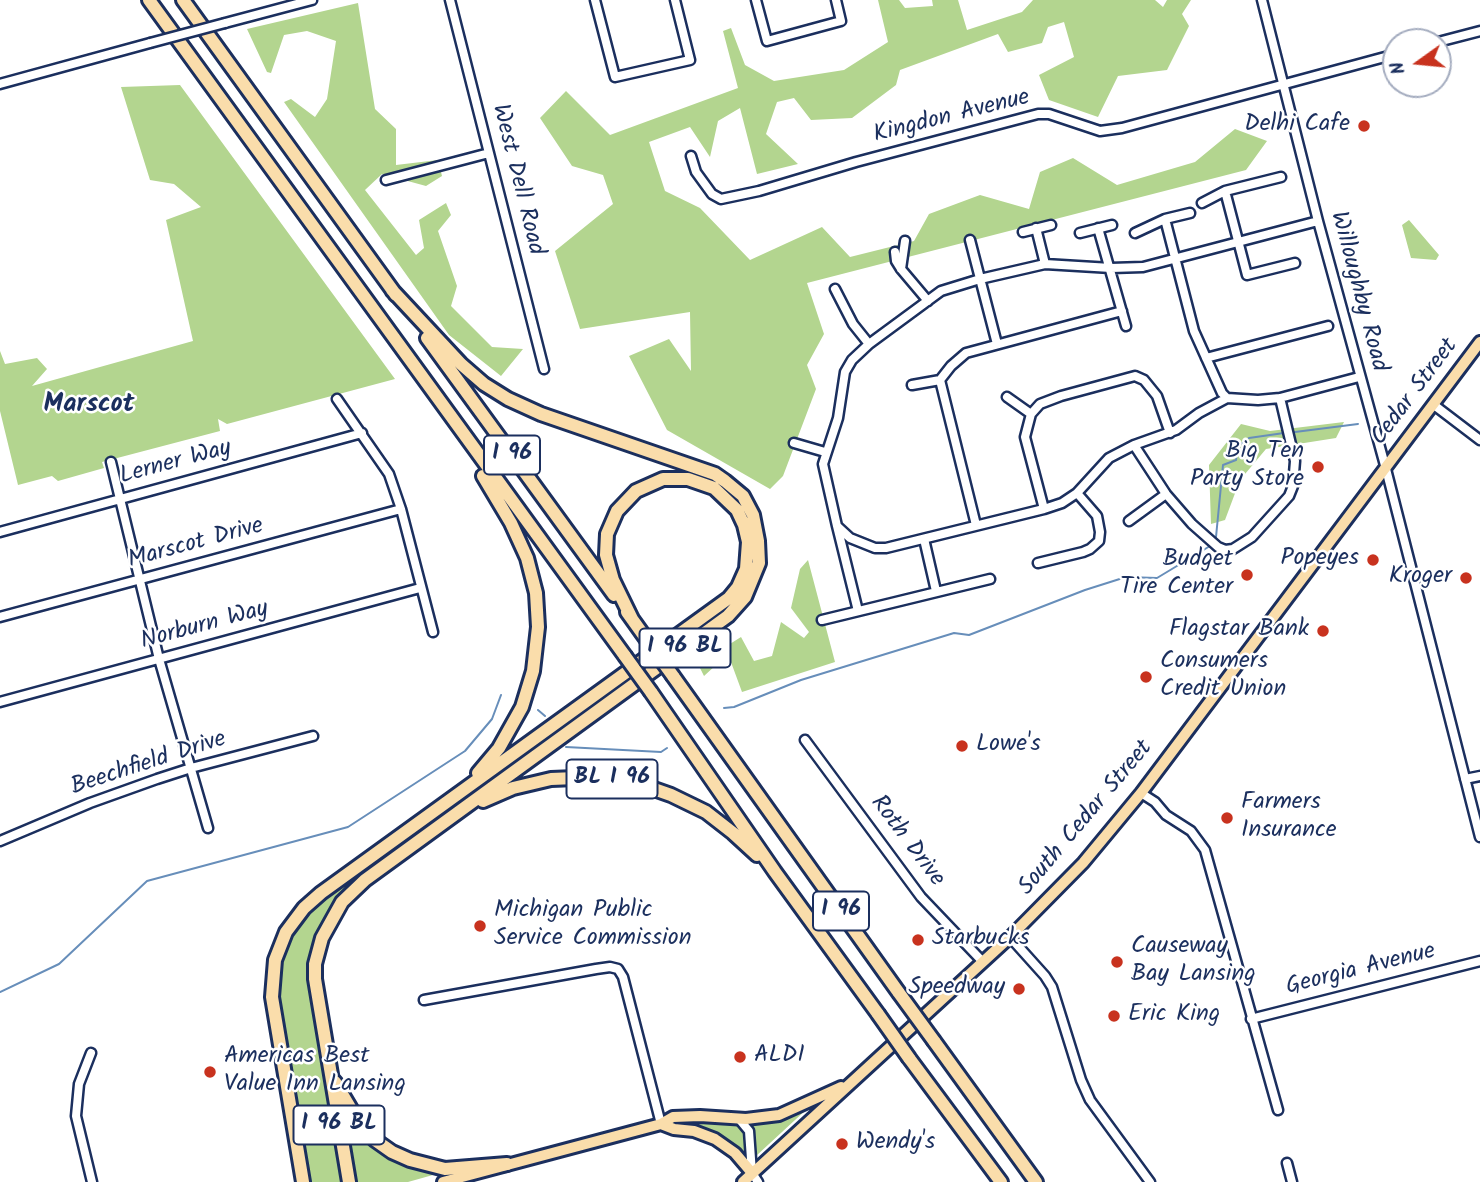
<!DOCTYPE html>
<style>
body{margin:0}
#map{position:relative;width:1480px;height:1182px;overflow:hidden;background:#fff;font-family:Kalam,sans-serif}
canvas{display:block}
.north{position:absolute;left:1382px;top:28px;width:70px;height:70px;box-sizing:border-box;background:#fff;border:2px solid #a4acbf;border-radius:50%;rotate:255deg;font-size:19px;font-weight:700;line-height:28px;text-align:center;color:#1b2f5e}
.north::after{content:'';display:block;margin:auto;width:24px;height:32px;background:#c8321e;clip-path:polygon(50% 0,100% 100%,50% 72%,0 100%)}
</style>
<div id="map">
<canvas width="1480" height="1182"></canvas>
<div class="north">N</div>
</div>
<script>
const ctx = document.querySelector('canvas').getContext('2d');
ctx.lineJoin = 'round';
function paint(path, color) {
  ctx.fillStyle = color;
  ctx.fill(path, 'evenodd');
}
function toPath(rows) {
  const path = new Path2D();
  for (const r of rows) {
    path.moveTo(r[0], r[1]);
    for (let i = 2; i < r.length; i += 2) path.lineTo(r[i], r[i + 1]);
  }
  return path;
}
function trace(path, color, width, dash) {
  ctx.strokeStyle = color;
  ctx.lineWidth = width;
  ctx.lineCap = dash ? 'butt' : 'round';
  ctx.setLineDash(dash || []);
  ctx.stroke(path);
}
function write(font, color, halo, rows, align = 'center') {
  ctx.font = font + ' Kalam,sans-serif';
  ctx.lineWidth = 5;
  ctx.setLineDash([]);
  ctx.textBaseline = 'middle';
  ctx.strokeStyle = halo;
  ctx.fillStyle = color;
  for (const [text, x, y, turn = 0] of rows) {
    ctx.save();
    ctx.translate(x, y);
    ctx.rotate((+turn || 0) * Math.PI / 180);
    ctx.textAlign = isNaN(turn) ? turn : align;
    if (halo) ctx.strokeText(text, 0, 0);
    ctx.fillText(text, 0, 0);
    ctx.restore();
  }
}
const green = toPath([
 [878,0,899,0,905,8,933,6,932,0,958,0,967,30,1022,12,1033,0,1155,0,1163,7,1167,0,1191,0,1182,14,1189,26,1167,70,1118,76,1098,117,1049,100,1039,75,1074,57,1064,22,1048,27,1042,43,1008,52,998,34,900,70,896,85,852,118,811,120,794,98,777,102,766,134,798,164,757,174,740,108,718,121,710,157,690,127,649,142,665,191,700,208,750,260,822,227,850,257,914,241,929,214,980,195,1029,209,1040,172,1073,158,1117,185,1195,162,1235,129,1267,141,1246,170,807,283,824,334,807,365,816,389,783,476,770,489,667,430,629,356,669,339,691,371,690,312,580,329,555,251,613,204,603,175,572,166,540,118,566,91,610,135,738,88,723,31,731,28,745,65,774,81,844,70,888,42],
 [358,3,375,109,396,129,396,165,438,160,442,176,426,186,382,174,365,190,416,255,424,248,419,220,446,203,451,215,438,231,457,286,451,306,492,347,523,349,501,376,449,335,284,102,291,99,315,117,327,99,336,41,307,31,284,35,271,73,267,72,247,29],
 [180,85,395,379,227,424,218,419,220,431,102,462,104,468,58,481,52,476,18,485,0,411,0,351,5,364,37,358,47,369,32,386,193,341,166,220,201,207,174,184,150,180,121,87],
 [1409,220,1439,255,1436,260,1411,258,1402,225],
 [1344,422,1336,438,1266,449,1240,480,1225,520,1211,524,1209,465,1241,424,1270,431],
 [808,560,835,662,742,692,728,654,704,676,698,664,741,637,754,661,772,656,781,622,804,638,809,632,791,608,800,569],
 [422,828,422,832,337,900,320,930,310,983,311,994,343,1182,308,1182,277,997,281,960,296,926,311,908],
 [808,1106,808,1108,756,1156,752,1123],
 [343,1107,354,1123,440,1173,408,1182,354,1182],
 [695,1119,738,1123,746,1131,748,1160,740,1152,672,1123]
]);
const stream = toPath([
 [1390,422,1395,423],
 [1295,432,1358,424],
 [1216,537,1223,465,1236,460,1238,446,1249,438,1284,433],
 [724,708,734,707,801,680,954,633,969,635,1085,590,1126,577,1157,578,1210,546],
 [538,710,545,716],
 [566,747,661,752,667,748],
 [0,992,59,964,147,881,348,827,465,751,492,719,501,695]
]);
const minor = toPath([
 [450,0,544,369],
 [595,0,615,77,690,60,675,0],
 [756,0,767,41,841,21,836,0],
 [1262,0,1318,221,1386,469,1480,837],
 [225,23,312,0],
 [1438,42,1480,31],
 [0,84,150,43],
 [691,156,696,172,712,194,721,199,759,191,856,162,1038,114,1049,114,1100,131,1122,128,1396,54],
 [386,180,489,153],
 [1225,191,1247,275,1295,263],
 [1202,203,1225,191,1281,177],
 [1165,219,1194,331,1222,393,1227,398],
 [1318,221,1143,267,1111,268,1045,264,980,279,941,291,869,344,852,360,845,372,838,418,823,464,837,526,850,538,875,548,886,548,1044,509,1062,503,1077,493,1109,458,1134,445,1176,430,1199,413,1227,398,1258,400,1280,398,1359,377],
 [1036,228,1045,264],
 [1098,228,1126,326],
 [1023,232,1051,225],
 [1080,233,1112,225],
 [1135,233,1165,219,1190,213],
 [970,240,997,344],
 [895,252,896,261,901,269,928,301],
 [901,269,905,241],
 [835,289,853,324,869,344],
 [1206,358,1328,326],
 [940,380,976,525],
 [912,385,940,380,951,366,966,353,1122,311],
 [1007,397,1031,414],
 [337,399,389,474,401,509,433,632],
 [1434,405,1480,440],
 [794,443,825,452],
 [1134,445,1166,494,1192,524,1218,547,1225,550,1233,549,1252,537,1289,496,1293,486,1295,461,1280,398],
 [111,462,159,659,208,828],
 [1044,509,1025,437,1031,414,1040,404,1061,396,1135,376,1144,380,1157,396,1170,433],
 [1129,521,1166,494],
 [837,526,858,611],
 [0,532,362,433],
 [924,539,936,591],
 [1038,563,1083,552,1090,549,1099,541,1100,532,1097,516,1077,493],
 [0,617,401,509],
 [822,620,990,579],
 [0,702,420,588],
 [805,740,921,897,983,962],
 [1465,779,1480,776],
 [1141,793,1155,802,1166,815,1191,831,1205,850,1278,1110],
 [0,841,90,803,157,779,191,768,313,736],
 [1010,937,1045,976,1052,987,1081,1080,1090,1100,1150,1182],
 [424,1000,596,969,610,967,618,969,623,977,661,1124],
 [1251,1019,1480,961],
 [91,1053,79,1084,76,1116,92,1182],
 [739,1119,749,1131,752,1173,758,1182],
 [1287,1163,1292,1182]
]);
const major = toPath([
 [661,1124,674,1129,694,1131,715,1139,735,1153,752,1173],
 [443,1182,661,1124,673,1117,700,1116,746,1119,779,1115,841,1087],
 [743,1182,1010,937,1083,863,1141,793,1480,342]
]);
const highway = toPath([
 [149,0,625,656],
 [183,0,396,295],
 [427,338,614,595],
 [627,612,647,640],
 [673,676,899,993],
 [651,692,775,872,878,1014],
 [478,773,499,748,522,707,533,671,538,627,536,593,527,558,511,523,483,476],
 [483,801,513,788,551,779,600,777,634,782,671,795,706,812,733,833,757,855],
 [934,1041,1036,1182],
 [909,1058,1001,1182],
 [335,1082,361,1126,375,1140,392,1152,410,1160,445,1169,507,1164],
 [303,1182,272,997,275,960,286,932,304,908,321,893,729,598,738,587,746,569,748,542,744,525,737,510,714,488,688,479,663,479,636,491,617,511,607,534,606,555,613,580,632,619],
 [349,1182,315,979,315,964,322,938,342,902,365,880,728,616,745,597,759,563,758,541,753,515,743,496,725,481,715,474,541,414,508,399,484,384,461,364,392,290]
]);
const minorBridge = toPath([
 [150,43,225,23]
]);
const highwayBridge = toPath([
 [647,640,673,676],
 [625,656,651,692],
 [899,993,934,1041],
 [878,1014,909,1058]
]);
const markers = [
 [1364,126,7,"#c8321e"],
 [1318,467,7,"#c8321e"],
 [1373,560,7,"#c8321e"],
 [1247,575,7,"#c8321e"],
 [1466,578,7,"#c8321e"],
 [1323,631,7,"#c8321e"],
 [1146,677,7,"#c8321e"],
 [962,746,7,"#c8321e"],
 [1227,818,7,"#c8321e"],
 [480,926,7,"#c8321e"],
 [918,940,7,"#c8321e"],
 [1117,962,7,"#c8321e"],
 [1019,989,7,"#c8321e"],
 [1114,1016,7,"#c8321e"],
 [740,1057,7,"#c8321e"],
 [210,1072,7,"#c8321e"],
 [842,1144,7,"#c8321e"]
];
const shields = [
 [512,455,56],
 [685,648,91],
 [612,779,91],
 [841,911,56],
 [339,1125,91]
];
const shieldNames = [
 ["I 96",512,455],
 ["I 96 BL",685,648],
 ["BL I 96",612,779],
 ["I 96",841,911],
 ["I 96 BL",339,1125]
];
const streetNames = [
 ["Kingdon Avenue",952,118,-14],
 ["West Dell Road",516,180,76],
 ["Willoughby Road",1357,292,75],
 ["Cedar Street",1416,393,-53],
 ["Lerner Way",176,464,-15],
 ["Marscot Drive",196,545,-15],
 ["Norburn Way",205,627,-15],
 ["Beechfield Drive",149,765,-18],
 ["South Cedar Street",1087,819,-50],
 ["Roth Drive",906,842,53],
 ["Georgia Avenue",1361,971,-14]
];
const poiNames = [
 ["Delhi Cafe",1350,126,"right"],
 ["Big Ten",1304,453,"right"],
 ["Party Store",1304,481,"right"],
 ["Popeyes",1359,560,"right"],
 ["Budget",1233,561,"right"],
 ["Tire Center",1233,589,"right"],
 ["Kroger",1452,578,"right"],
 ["Flagstar Bank",1309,631,"right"],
 ["Consumers",1160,663],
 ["Credit Union",1160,691],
 ["Lowe's",976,746],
 ["Farmers",1241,804],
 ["Insurance",1241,832],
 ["Michigan Public",494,912],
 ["Service Commission",494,940],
 ["Starbucks",932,940],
 ["Causeway",1131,948],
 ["Bay Lansing",1131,976],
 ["Speedway",1005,989,"right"],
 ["Eric King",1128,1016],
 ["ALDI",754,1057],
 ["Americas Best",224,1058],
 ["Value Inn Lansing",224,1086],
 ["Wendy's",856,1144]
];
const neighbourhoodNames = [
 ["Marscot",89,407]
];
paint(green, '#b3d58f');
trace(stream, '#678eba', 2);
trace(minor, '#1b2f5e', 13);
trace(major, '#1b2f5e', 16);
trace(highway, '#1b2f5e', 18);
trace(minor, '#fff', 8);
trace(major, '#faddab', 10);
trace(highway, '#faddab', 12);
trace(minorBridge, '#1b2f5e', 13, []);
trace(highwayBridge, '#1b2f5e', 18, []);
trace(minorBridge, '#fff', 8);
trace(highwayBridge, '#faddab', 12);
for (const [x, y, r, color] of markers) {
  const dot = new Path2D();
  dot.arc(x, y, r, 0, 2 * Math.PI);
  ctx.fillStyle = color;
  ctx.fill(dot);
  trace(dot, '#fff', 2.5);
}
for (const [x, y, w] of shields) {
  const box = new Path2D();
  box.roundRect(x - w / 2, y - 19.5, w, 39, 5);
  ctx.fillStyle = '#fff';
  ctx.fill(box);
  trace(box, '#1b2f5e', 2);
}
write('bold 23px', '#1b2f5e', null, shieldNames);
write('24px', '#1b2f5e', '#fff', streetNames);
write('24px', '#1b2f5e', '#fff', poiNames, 'left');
write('bold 26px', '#1b2f5e', '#fff', neighbourhoodNames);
</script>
